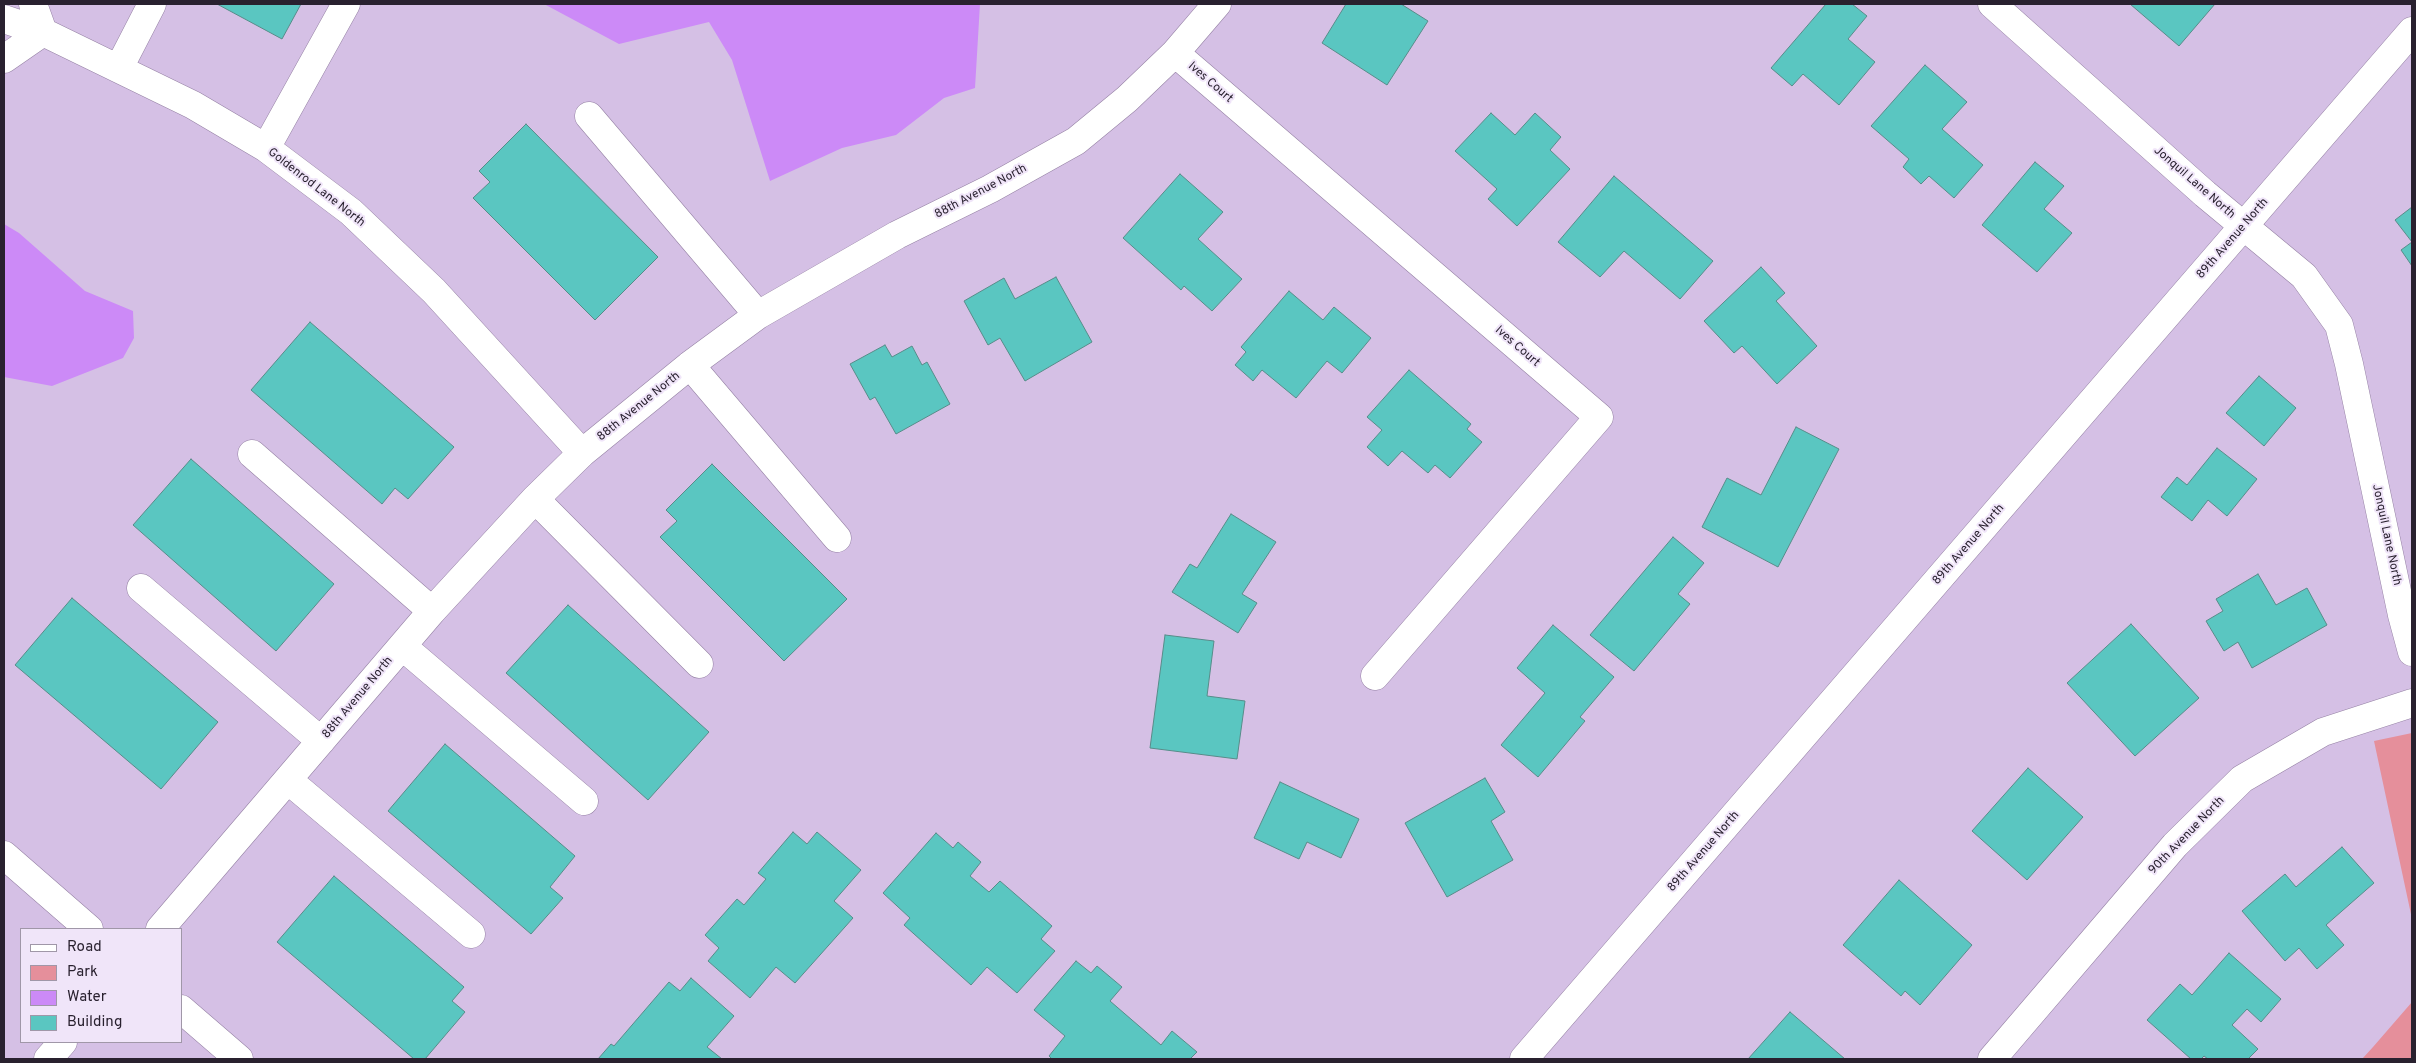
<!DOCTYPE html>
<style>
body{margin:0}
#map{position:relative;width:2416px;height:1063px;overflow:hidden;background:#d5c0e5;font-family:Overpass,sans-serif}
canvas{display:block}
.frame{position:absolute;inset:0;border:5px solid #29212f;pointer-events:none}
.legend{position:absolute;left:20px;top:928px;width:162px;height:115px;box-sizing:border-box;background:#f0e5f9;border:1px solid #a097a8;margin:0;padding:6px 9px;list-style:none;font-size:15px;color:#29212f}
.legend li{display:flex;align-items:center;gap:10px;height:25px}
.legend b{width:25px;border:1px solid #a097a8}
</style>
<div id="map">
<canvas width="2416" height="1063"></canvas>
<div class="frame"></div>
<ul class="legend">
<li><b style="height:6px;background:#fff"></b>Road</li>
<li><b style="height:14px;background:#e58f9b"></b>Park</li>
<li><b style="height:14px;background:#cc8af7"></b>Water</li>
<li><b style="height:14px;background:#5ac6c1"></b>Building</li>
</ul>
</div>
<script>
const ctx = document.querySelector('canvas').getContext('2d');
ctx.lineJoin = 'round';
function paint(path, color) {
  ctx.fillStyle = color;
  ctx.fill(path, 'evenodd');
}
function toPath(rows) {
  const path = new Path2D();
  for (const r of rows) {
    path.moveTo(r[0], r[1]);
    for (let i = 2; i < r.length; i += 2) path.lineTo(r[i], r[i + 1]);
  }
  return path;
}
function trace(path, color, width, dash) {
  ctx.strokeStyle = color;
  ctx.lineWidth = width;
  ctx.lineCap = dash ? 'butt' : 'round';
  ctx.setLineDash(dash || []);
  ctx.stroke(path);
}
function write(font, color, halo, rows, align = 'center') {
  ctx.font = font + ' Overpass,sans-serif';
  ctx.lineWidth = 4;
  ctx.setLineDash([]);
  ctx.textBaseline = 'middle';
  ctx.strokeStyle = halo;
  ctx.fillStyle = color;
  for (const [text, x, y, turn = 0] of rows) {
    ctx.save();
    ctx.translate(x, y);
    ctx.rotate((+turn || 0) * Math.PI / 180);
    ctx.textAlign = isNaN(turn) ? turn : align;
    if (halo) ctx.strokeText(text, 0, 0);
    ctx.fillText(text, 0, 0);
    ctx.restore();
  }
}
const green = toPath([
 [2412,733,2412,919,2374,741],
 [2412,1002,2412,1059,2362,1059,2373,1047]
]);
const water = toPath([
 [544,4,980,4,975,88,944,98,896,135,842,148,770,181,732,60,709,22,619,44],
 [4,224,19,233,85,291,133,311,134,338,123,358,52,386,4,377]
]);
const building = toPath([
 [217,4,301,4,282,39,217,4],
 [1346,4,1401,4,1428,21,1387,85,1322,43,1346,4],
 [1826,4,1852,4,1867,16,1848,39,1875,62,1839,105,1803,74,1792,86,1771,68,1826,4],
 [2130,4,2215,4,2179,46,2130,4],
 [1925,65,1967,102,1942,129,1983,165,1954,198,1929,176,1921,184,1903,167,1909,159,1871,126,1925,65],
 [1491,113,1515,135,1535,113,1561,137,1550,150,1570,169,1517,226,1488,199,1497,189,1455,151,1491,113],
 [526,124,658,257,595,320,473,198,490,182,479,171,526,124],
 [2035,162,2064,186,2044,209,2072,233,2037,272,1982,225,2035,162],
 [1180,174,1223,212,1198,239,1242,279,1212,311,1184,286,1181,290,1123,238,1180,174],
 [1614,176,1713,261,1680,299,1624,251,1600,277,1558,242,1614,176],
 [2412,207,2412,266,2401,250,2412,242,2395,220,2412,207],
 [1761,267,1785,293,1776,301,1817,346,1777,384,1742,346,1734,353,1704,321,1761,267],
 [1056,277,1092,342,1025,381,1000,338,988,345,964,301,1004,278,1015,299,1056,277],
 [1289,291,1323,320,1334,307,1371,338,1342,373,1327,361,1296,398,1262,370,1253,381,1235,365,1246,352,1241,347,1289,291],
 [310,322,454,447,408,499,395,488,382,504,251,390,310,322],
 [885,345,892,357,912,346,922,365,927,362,950,404,896,434,875,397,870,400,850,364,885,345],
 [1409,370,1471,424,1467,429,1482,442,1450,478,1435,465,1428,473,1402,451,1388,466,1367,447,1382,430,1367,417,1409,370],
 [2259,376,2296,408,2264,446,2226,413,2259,376],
 [1796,427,1839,449,1778,567,1702,527,1727,478,1761,495,1796,427],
 [2217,448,2257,479,2227,516,2208,500,2192,521,2161,497,2177,477,2187,485,2217,448],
 [191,459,334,584,276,651,133,525,191,459],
 [712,464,847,599,784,661,660,537,677,521,666,510,712,464],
 [1231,514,1276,542,1242,594,1257,603,1238,633,1172,592,1190,564,1197,568,1231,514],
 [1673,537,1704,563,1678,594,1690,604,1634,671,1590,635,1673,537],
 [2258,574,2276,605,2307,588,2327,625,2252,668,2238,642,2224,651,2206,621,2223,611,2216,599,2258,574],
 [72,598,218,722,161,789,15,665,72,598],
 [568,605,709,732,648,800,506,673,568,605],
 [2131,624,2199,698,2135,756,2067,683,2131,624],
 [1553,625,1614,677,1580,717,1585,721,1538,777,1501,745,1545,693,1517,668,1553,625],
 [1165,635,1214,641,1207,696,1245,701,1237,759,1150,748,1165,635],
 [445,744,575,856,550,887,563,898,531,934,388,811,445,744],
 [2028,768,2083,817,2027,880,1972,831,2028,768],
 [1485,778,1505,812,1491,821,1513,860,1447,897,1405,823,1485,778],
 [1280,782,1359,819,1341,858,1307,842,1299,859,1254,838,1280,782],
 [793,832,807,844,817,832,861,870,834,901,853,918,795,983,776,967,750,998,708,961,719,948,705,935,737,899,744,905,766,879,758,873,793,832],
 [936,833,953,848,958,842,981,862,970,876,989,892,1000,881,1052,926,1041,939,1055,951,1017,993,987,967,971,985,904,925,910,918,883,893,936,833],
 [2342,847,2374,883,2326,925,2344,945,2317,969,2299,948,2285,961,2242,911,2285,874,2296,887,2342,847],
 [334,876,464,987,452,1001,465,1012,425,1059,414,1059,277,942,334,876],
 [1899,880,1972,945,1920,1005,1905,991,1901,996,1843,945,1899,880],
 [2229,953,2281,999,2261,1022,2247,1009,2232,1025,2258,1049,2248,1059,2208,1059,2204,1056,2201,1059,2191,1059,2147,1020,2180,984,2192,995,2229,953],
 [1076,961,1091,973,1097,966,1122,987,1110,1001,1161,1045,1172,1031,1197,1052,1190,1059,1052,1059,1049,1056,1065,1036,1034,1010,1076,961],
 [691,978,734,1016,707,1047,722,1059,598,1059,611,1044,614,1046,669,982,680,991,691,978],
 [1790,1012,1845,1059,1748,1059,1790,1012]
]);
const minor = toPath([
 [33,4,43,32],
 [1992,4,2205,194,2304,276,2339,325,2349,364,2402,615,2412,652],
 [4,19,43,32,193,105,266,148,351,212,434,291,582,453],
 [1175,53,1599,417,1375,676],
 [4,59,43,32],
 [119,68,152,4],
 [589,116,758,315],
 [266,148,346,4],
 [690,365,837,538],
 [252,454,432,611],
 [535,499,699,664],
 [141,588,321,741],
 [402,646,584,801],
 [288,780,471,934],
 [4,855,89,929],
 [160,929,432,611,535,499,582,453,690,365,758,315,897,235,990,189,1076,141,1127,99,1175,53,1217,4],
 [181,1009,239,1059],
 [48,1059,63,1042],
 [1524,1059,2412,31],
 [1992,1059,2175,845,2242,779,2323,732,2412,703]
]);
const streetNames = [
 ["Ives Court",1210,83,41],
 ["Jonquil Lane North",2194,183,41],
 ["Goldenrod Lane North",316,188,38],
 ["88th Avenue North",981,192,-28],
 ["89th Avenue North",2233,239,-49],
 ["Ives Court",1517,347,41],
 ["88th Avenue North",639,407,-39],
 ["Jonquil Lane North",2386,535,78],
 ["89th Avenue North",1969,545,-49],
 ["88th Avenue North",358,698,-50],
 ["90th Avenue North",2187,836,-46],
 ["89th Avenue North",1704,852,-49]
];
paint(green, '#e58f9b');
paint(water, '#cc8af7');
paint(building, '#5ac6c1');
trace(building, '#578c89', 1);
trace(minor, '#9581a4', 29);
trace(minor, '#fff', 28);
write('12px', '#29212f', '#f0e5f9', streetNames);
</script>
